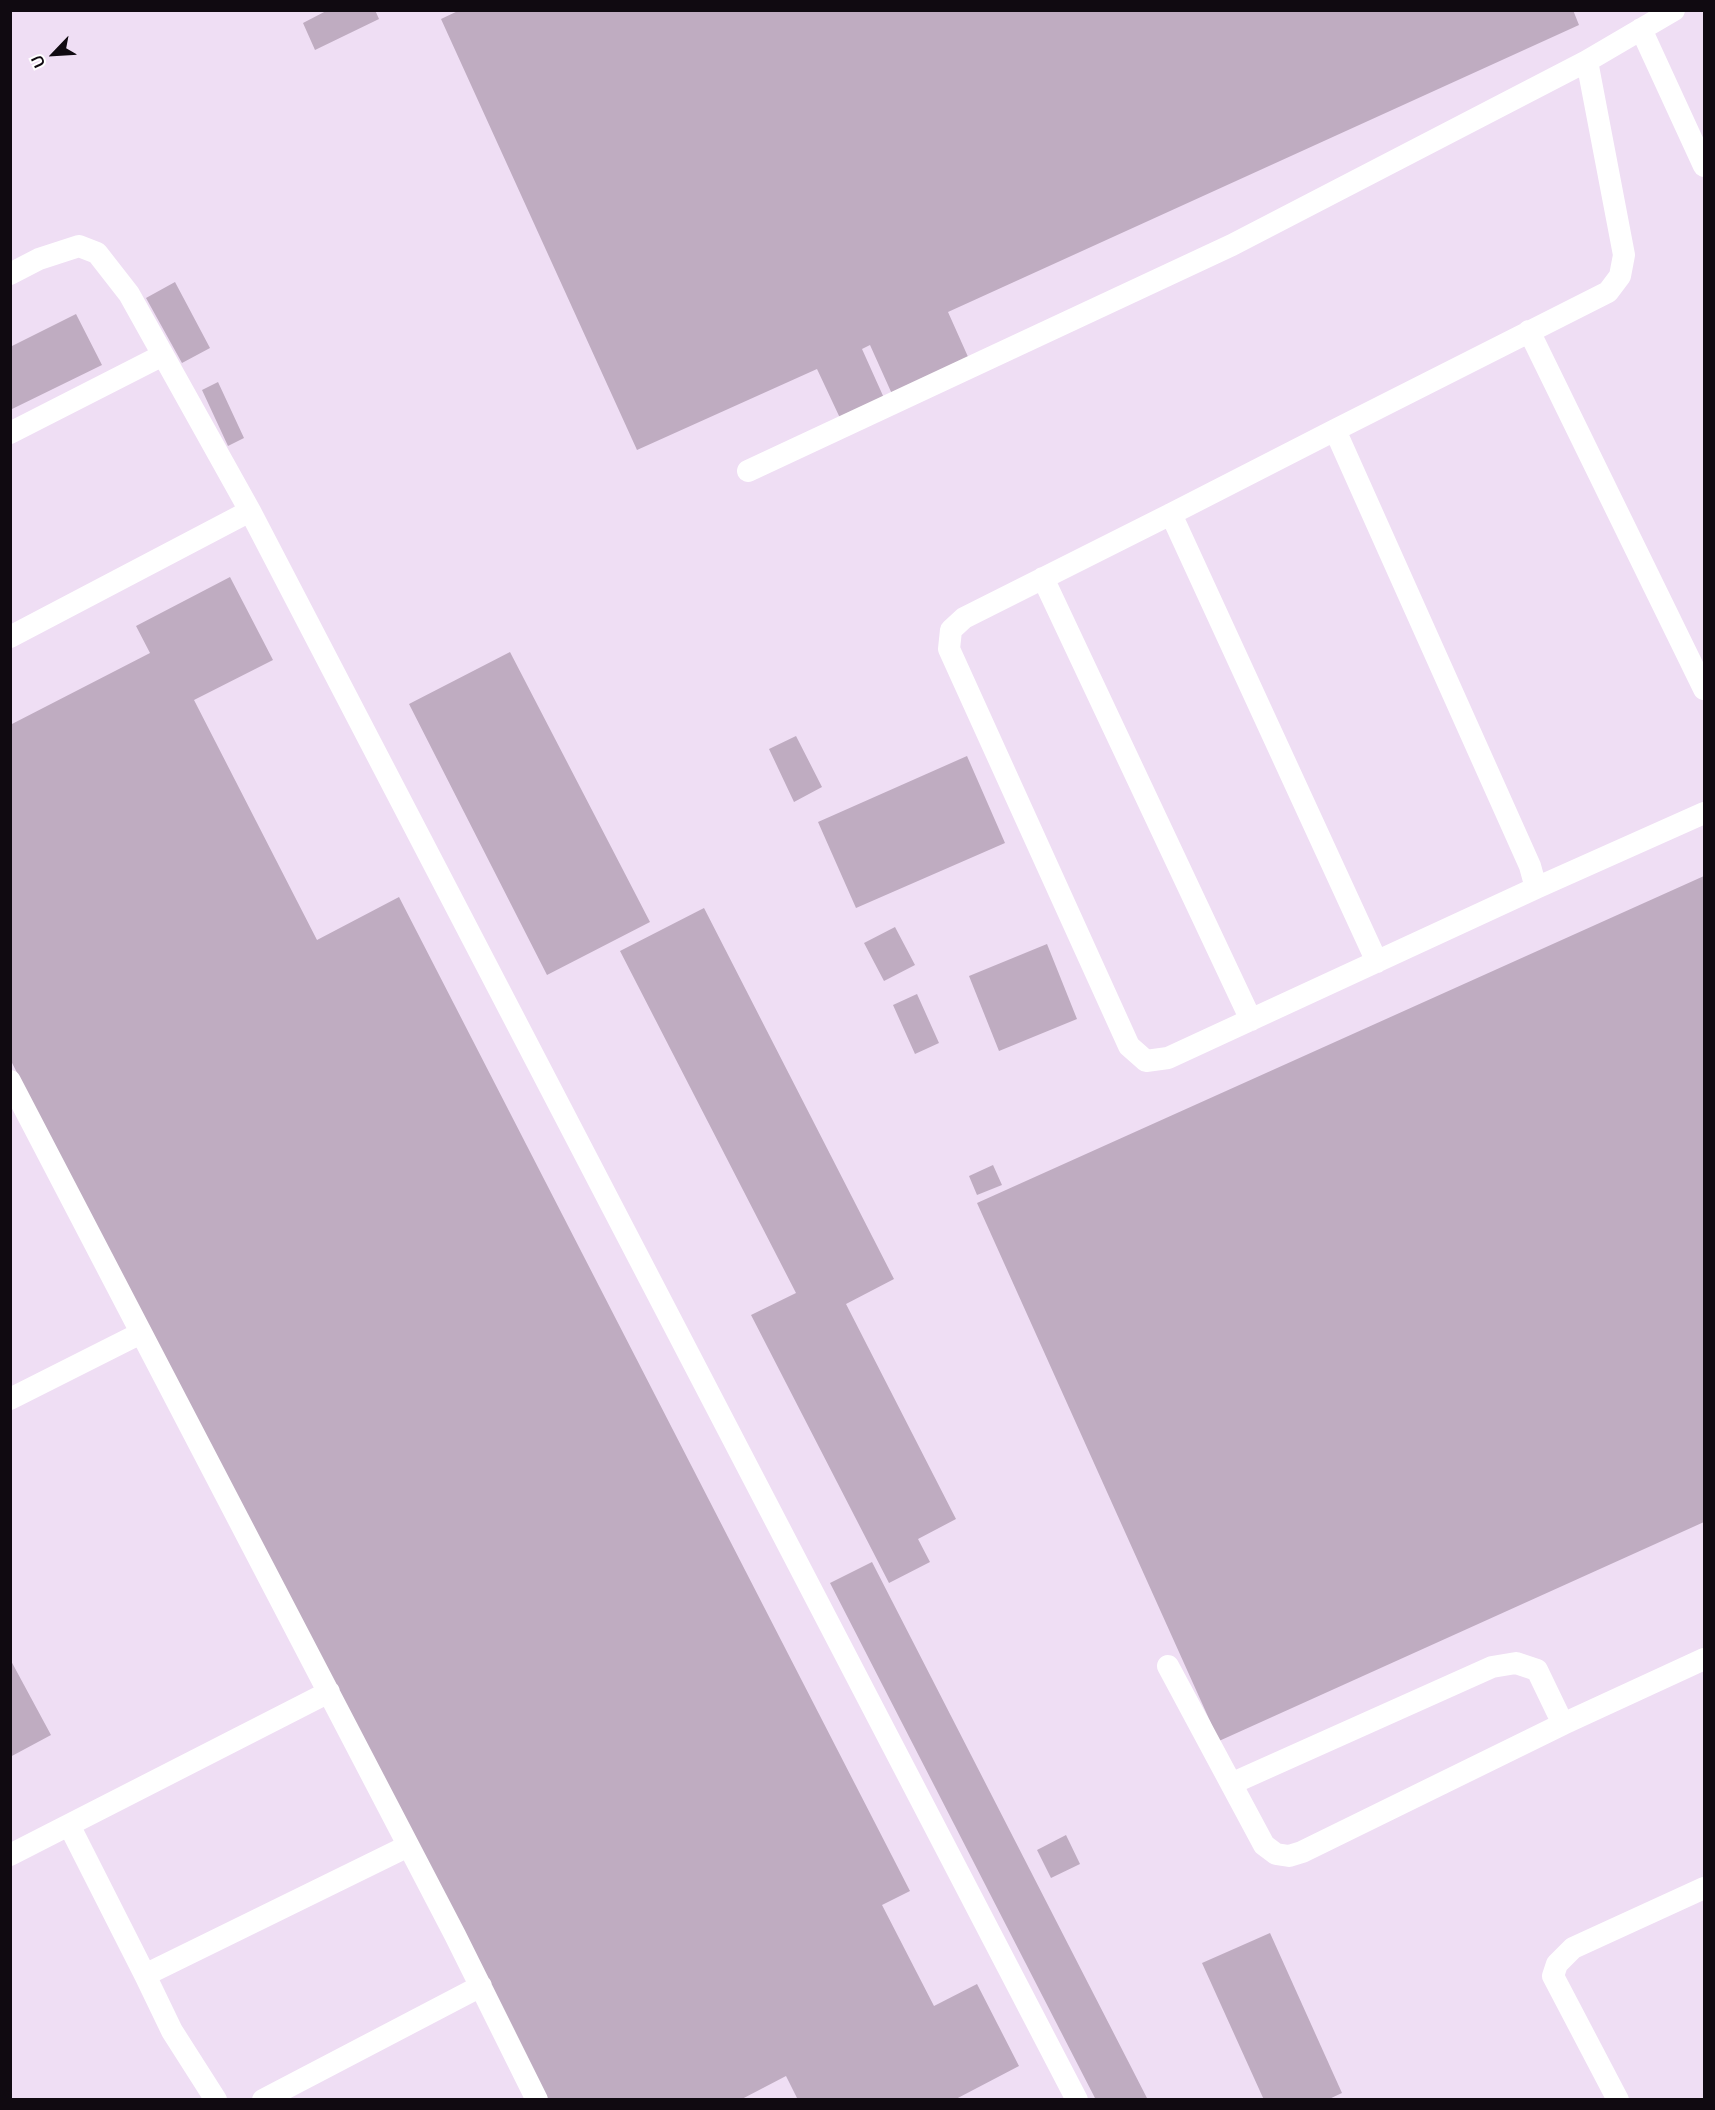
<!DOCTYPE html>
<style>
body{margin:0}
#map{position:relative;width:1715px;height:2110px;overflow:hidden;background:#efdef4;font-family:Mulish,sans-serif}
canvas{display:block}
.frame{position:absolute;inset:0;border:12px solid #100a11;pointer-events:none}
.north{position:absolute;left:24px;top:24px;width:60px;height:60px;-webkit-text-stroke:4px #fff;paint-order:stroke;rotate:245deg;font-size:16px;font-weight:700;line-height:24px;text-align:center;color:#100a11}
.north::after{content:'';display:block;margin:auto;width:21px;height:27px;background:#100a11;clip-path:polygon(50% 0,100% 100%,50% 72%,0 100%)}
</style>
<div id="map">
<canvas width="1715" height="2110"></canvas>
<div class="frame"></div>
<div class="north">U</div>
</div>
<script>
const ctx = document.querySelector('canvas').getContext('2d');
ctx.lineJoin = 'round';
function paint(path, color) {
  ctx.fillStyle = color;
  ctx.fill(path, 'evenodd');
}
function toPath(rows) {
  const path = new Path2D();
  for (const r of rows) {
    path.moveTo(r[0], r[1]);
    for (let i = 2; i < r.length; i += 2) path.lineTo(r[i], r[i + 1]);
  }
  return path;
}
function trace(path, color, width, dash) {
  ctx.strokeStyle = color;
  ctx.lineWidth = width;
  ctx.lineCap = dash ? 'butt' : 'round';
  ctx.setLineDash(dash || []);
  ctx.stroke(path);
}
const building = toPath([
 [328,10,375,10,379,19,315,50,303,23],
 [460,10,1573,10,1579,25,948,312,969,359,892,394,870,345,862,349,884,398,840,418,817,369,637,450,441,19],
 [175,282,210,348,182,363,146,298],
 [76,314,102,365,10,410,10,347],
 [218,382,244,438,228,446,202,390],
 [230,577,273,660,194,700,317,940,399,897,910,1891,882,1905,934,2006,977,1984,1019,2066,954,2100,798,2100,786,2076,740,2100,545,2100,10,1059,10,725,150,653,136,626],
 [510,652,650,922,547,975,409,704],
 [796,736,822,787,794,802,769,749],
 [967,756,1005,843,856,908,818,822],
 [1704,876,1704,1522,1219,1741,977,1203],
 [704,908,894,1279,846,1304,956,1519,918,1539,930,1562,889,1583,751,1315,796,1293,620,951],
 [895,927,915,965,884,981,864,943],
 [1047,944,1077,1019,999,1051,969,976],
 [917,994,939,1043,915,1054,893,1005],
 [993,1165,1002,1185,977,1195,969,1176],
 [872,1562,1148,2100,1096,2100,830,1583],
 [10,1659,51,1735,10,1757],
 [1066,1835,1080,1864,1051,1878,1037,1850],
 [1270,1933,1342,2093,1327,2100,1264,2100,1202,1963]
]);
const service = toPath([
 [1641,29,1704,166],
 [10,274,39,259,79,246,97,253,129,294,250,511,1077,2100],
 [1529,331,1704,689],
 [1335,430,1530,866,1536,888,1168,1058,1146,1061,1129,1046,949,649,951,630,964,618,1171,514,1335,430,1608,292,1620,276,1624,255,1587,61],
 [10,433,163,355],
 [748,471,1232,245,1587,61,1674,10],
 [1171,514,1377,962],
 [1043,578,1251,1020],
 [10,637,250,511],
 [1536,888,1704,813],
 [10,1081,455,1935,537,2100],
 [10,1399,141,1333],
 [1168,1666,1264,1845,1276,1854,1289,1856,1302,1852,1563,1724,1704,1659],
 [1233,1783,1492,1667,1516,1663,1537,1670,1563,1724],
 [69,1825,145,1975],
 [10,1855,329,1692],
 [216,2100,172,2031,145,1975,408,1846],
 [263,2100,481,1986],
 [1618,2100,1553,1976,1557,1964,1573,1948,1704,1888]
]);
paint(building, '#bfacc1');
trace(service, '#fff', 22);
</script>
